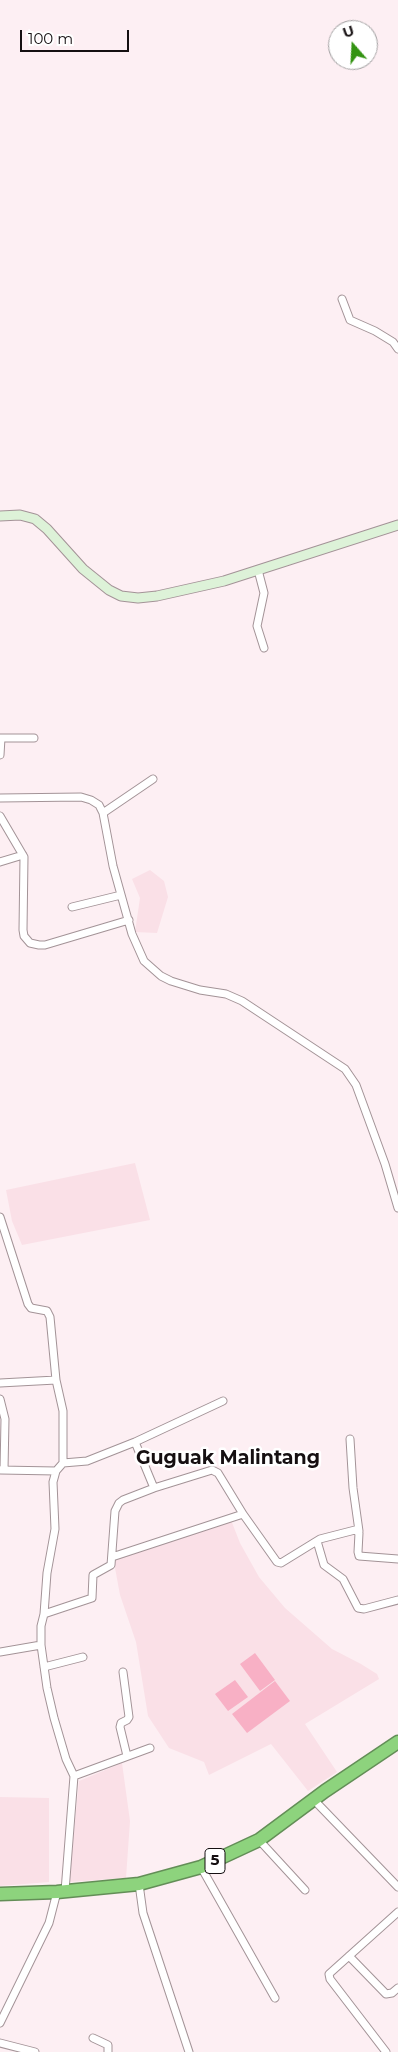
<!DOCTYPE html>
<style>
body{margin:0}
#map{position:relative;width:398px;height:2052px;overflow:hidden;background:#fdeff3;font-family:Montserrat,sans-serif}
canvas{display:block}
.north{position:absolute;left:328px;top:20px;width:50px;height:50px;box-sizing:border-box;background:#fff;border:1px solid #a19fa0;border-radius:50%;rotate:341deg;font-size:14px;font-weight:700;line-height:20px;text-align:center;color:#150f11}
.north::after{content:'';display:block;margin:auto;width:18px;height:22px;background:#339312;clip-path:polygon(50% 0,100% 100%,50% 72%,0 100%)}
.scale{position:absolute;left:20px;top:30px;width:109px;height:22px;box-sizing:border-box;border:2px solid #150f11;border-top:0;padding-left:6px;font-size:15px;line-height:18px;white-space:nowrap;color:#150f11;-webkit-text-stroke:4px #fff;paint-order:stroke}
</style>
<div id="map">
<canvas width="398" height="2052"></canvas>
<div class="north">U</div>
<div class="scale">100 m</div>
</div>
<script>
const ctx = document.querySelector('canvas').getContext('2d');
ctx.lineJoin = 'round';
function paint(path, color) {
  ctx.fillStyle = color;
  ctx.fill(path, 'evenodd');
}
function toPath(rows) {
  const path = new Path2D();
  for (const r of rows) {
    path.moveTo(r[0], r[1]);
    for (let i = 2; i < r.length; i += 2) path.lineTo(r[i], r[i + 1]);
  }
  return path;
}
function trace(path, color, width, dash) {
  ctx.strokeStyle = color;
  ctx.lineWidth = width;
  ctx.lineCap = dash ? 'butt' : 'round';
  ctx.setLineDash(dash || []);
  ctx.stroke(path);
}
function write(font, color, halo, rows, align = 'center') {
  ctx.font = font + ' Montserrat,sans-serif';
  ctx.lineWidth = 5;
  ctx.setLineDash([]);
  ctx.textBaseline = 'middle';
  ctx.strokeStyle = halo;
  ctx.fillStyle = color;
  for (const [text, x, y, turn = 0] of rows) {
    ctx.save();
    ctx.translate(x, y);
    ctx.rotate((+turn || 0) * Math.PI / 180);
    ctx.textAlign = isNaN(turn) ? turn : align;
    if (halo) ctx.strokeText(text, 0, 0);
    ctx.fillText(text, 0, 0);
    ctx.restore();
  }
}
const built = toPath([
 [150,870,164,881,168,897,157,933,135,932,140,898,132,879],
 [135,1163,150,1220,22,1245,12,1221,6,1190],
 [231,1520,240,1543,259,1577,285,1608,332,1649,361,1664,377,1674,379,1679,305,1724,337,1772,308,1791,271,1744,209,1775,204,1762,169,1748,148,1716,136,1642,120,1595,113,1557],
 [122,1763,130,1821,126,1878,69,1882,79,1781],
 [0,1797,49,1798,49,1882,0,1886]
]);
const green = toPath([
 [255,1653,275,1680,260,1691,240,1664],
 [235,1680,248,1697,228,1711,215,1694],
 [275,1681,290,1701,247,1733,232,1714]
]);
const street = toPath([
 [342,299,350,320,375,331,393,342,398,349],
 [258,570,264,593,257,626,264,648],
 [0,738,34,738],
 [0,755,1,738],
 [0,798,81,797,91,800,99,805,103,813,113,866,132,934,144,961,161,976,171,981,200,990,226,994,242,1001,345,1069,356,1085,385,1164,398,1208],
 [103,813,153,779],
 [0,816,24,857,23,930,24,936,30,943,39,945,45,945,129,920],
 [0,862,23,855],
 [72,907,121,895],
 [0,1217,28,1304,31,1308,47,1311,50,1317,56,1380,63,1411,63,1463,56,1471,53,1482,55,1529,47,1573,44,1614,41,1626,41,1645,0,1652],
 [0,1383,56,1380],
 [0,1399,5,1419,4,1470],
 [350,1439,353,1488,359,1531],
 [135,1442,154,1488],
 [63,1463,87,1461,135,1442,223,1401],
 [0,1470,56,1471],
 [317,1541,324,1565,343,1579,358,1608,364,1609,398,1600],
 [112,1557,243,1514],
 [44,1614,92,1598,93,1575,111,1565,115,1511,119,1503,123,1500,154,1488,212,1470,218,1473,243,1514,277,1562,281,1563,320,1539,355,1530,359,1533,358,1552,359,1556,398,1559],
 [41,1645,47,1688,54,1718,66,1759,74,1776,65,1891],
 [44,1667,83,1657],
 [123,1672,129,1717,127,1720,121,1723,120,1727,127,1756],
 [74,1776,150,1748],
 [314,1800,398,1887],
 [259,1840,305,1890],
 [201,1867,275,1998],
 [139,1884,143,1913,189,2052],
 [349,1956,386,1994,392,1993,398,1988],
 [0,2023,49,1923,57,1892],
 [93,2038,108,2045,108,2052],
 [0,2043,35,2052],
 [386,2052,330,1979,329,1974,398,1912]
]);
const secondary = toPath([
 [0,516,20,515,35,519,47,529,83,569,109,590,121,596,138,598,157,596,224,581,398,525]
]);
const highway = toPath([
 [0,1894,57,1892,139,1884,201,1867,259,1840,325,1791,398,1742]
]);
const shields = [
 [215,1861,20]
];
const shieldNames = [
 ["5",215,1861]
];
const quarterNames = [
 ["Guguak Malintang",228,1458]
];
paint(built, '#fae0e7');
paint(green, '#f8b0c5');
trace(street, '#a39397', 9);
trace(secondary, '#a39397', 11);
trace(highway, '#638e57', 15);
trace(street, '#fff', 7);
trace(secondary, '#ddf2d8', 9);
trace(highway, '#8dd37d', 12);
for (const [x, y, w] of shields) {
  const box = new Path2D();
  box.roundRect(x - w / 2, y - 12.5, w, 25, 4);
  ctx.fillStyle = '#fff';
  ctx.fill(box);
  trace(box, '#150f11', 1);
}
write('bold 15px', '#150f11', null, shieldNames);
write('bold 19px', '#150f11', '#fff', quarterNames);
</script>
